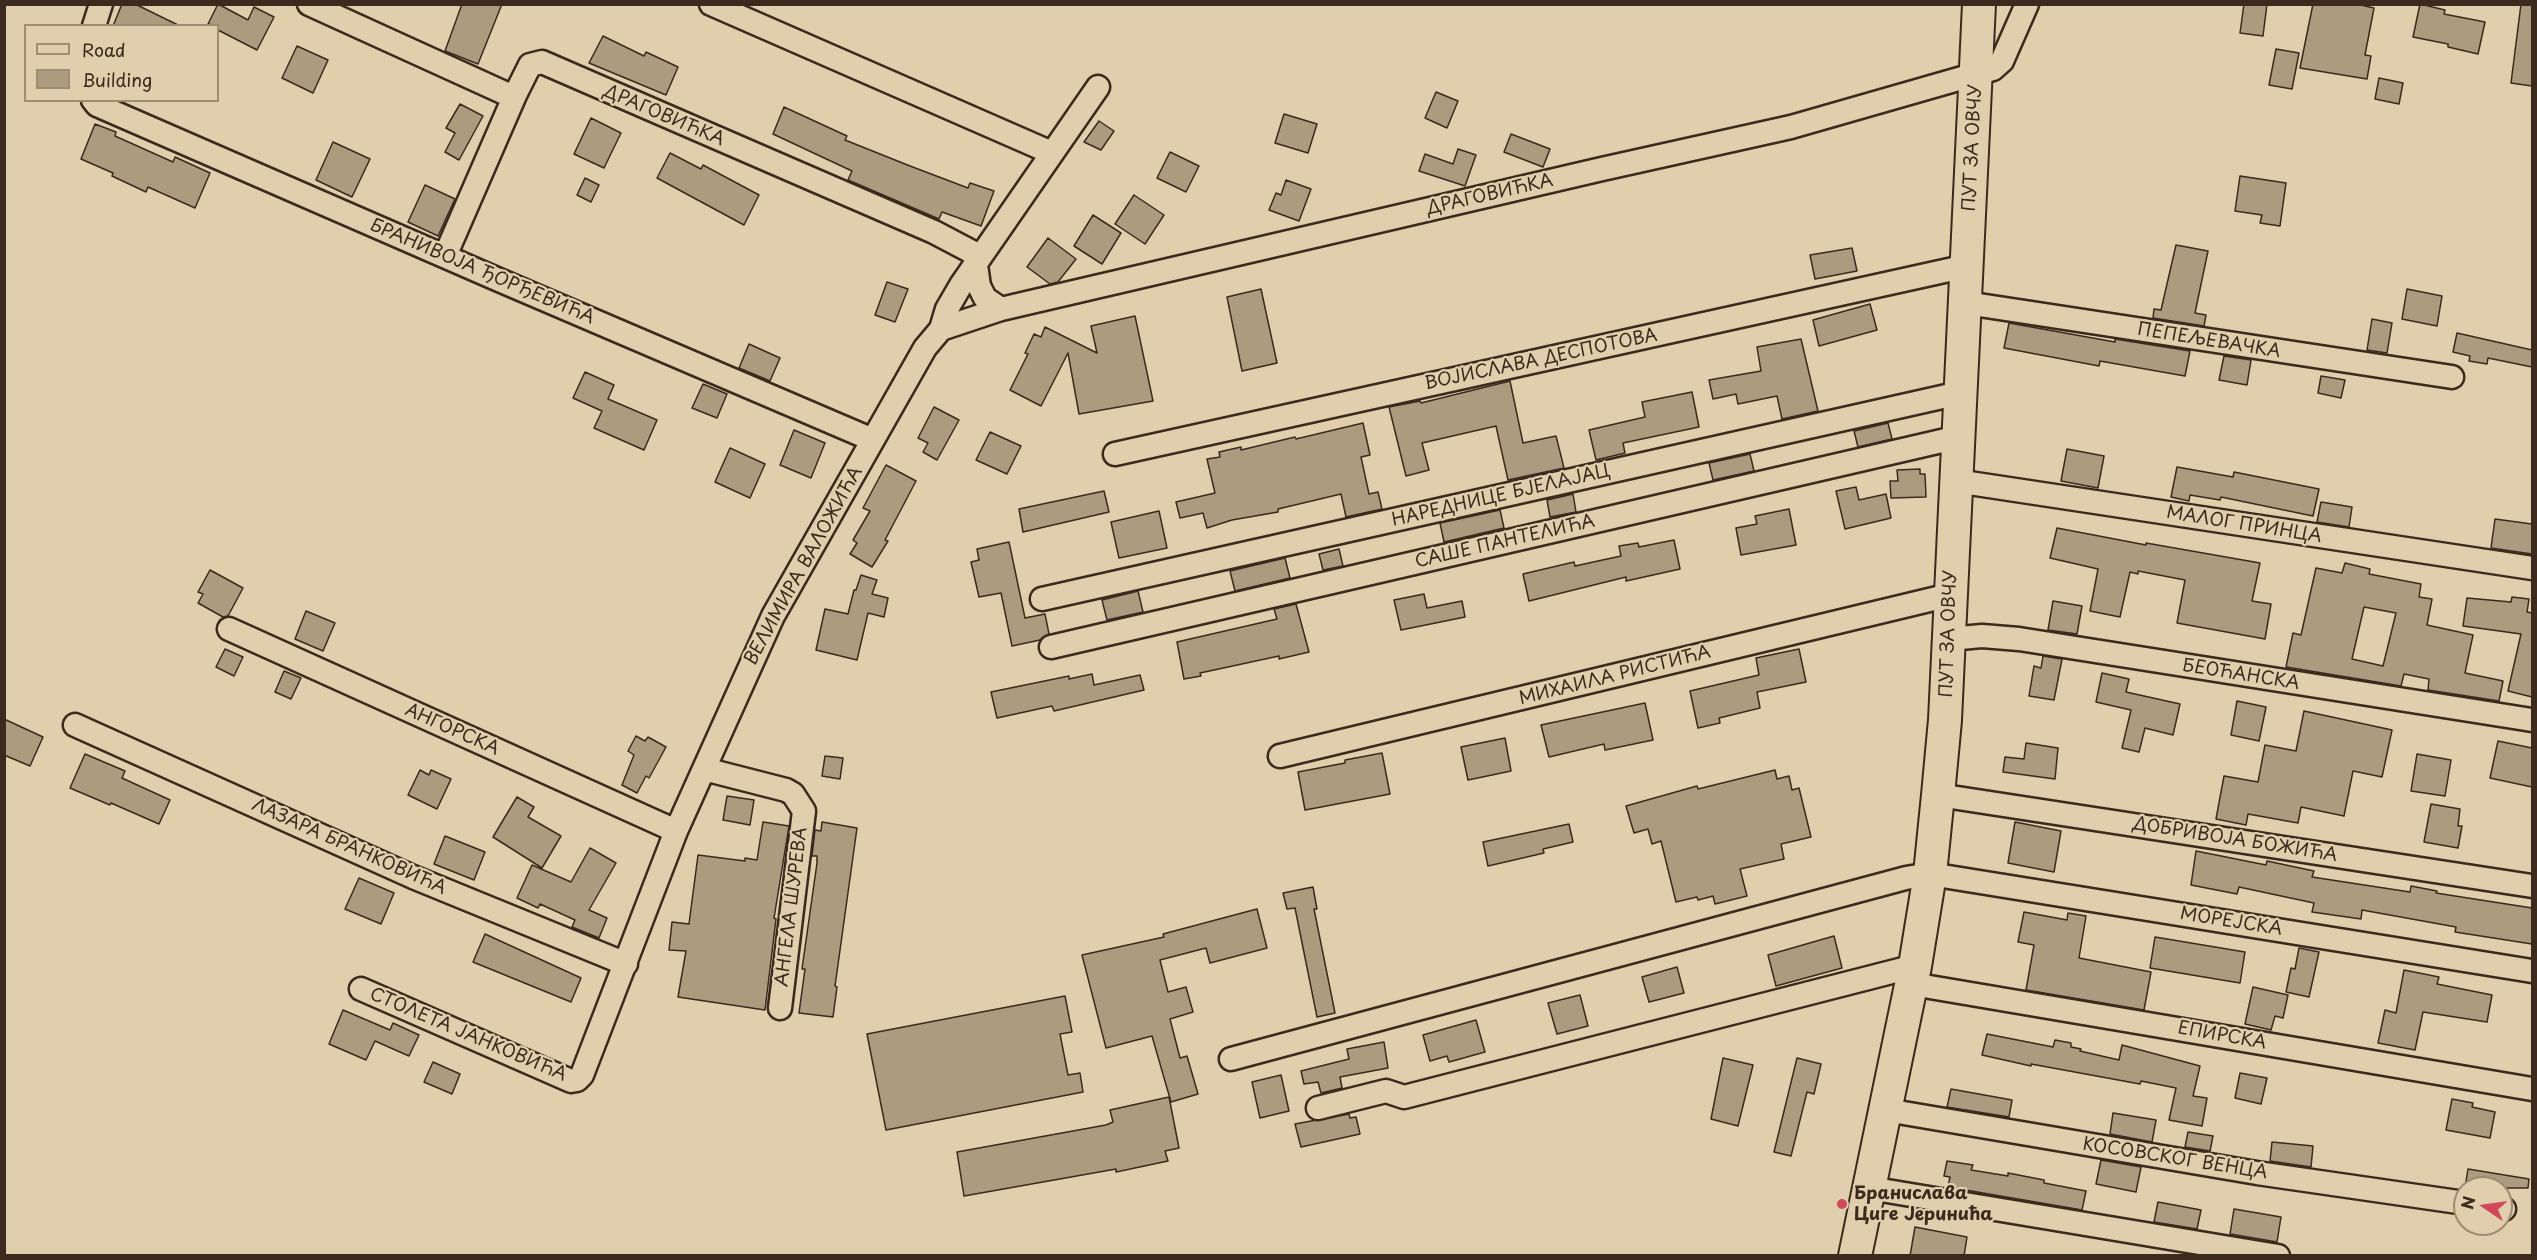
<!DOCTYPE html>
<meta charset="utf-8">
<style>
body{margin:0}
#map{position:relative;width:2537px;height:1260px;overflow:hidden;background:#e0ceac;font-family:"Playpen Sans",sans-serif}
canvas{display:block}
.frame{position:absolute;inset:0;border:6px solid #3b2a1e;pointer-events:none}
.legend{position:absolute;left:24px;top:24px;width:195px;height:78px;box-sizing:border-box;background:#e0ceac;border:2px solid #9e8c73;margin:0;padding:8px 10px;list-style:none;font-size:18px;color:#3b2a1e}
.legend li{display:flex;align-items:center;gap:12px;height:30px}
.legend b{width:30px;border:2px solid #9e8c73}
.north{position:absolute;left:2453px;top:1176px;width:60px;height:60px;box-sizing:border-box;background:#e0ceac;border:2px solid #9e8c73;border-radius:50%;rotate:283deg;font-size:16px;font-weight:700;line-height:24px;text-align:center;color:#3b2a1e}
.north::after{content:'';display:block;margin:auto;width:21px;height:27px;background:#d1495b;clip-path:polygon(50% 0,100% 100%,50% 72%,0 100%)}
</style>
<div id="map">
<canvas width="2537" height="1260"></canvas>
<div class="frame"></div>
<ul class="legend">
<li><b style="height:8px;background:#e0ceac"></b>Road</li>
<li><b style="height:16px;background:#ad9b80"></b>Building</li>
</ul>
<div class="north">N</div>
</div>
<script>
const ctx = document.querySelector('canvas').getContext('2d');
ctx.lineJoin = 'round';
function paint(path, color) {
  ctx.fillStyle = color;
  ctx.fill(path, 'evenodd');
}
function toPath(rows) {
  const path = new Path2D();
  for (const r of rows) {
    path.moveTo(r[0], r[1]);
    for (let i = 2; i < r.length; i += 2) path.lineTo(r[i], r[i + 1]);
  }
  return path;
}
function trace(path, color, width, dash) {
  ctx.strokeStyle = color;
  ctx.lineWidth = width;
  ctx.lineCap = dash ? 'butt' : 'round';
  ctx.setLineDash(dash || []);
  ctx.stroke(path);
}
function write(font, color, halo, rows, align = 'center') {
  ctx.font = font + ' "Playpen Sans",sans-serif';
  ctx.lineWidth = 4.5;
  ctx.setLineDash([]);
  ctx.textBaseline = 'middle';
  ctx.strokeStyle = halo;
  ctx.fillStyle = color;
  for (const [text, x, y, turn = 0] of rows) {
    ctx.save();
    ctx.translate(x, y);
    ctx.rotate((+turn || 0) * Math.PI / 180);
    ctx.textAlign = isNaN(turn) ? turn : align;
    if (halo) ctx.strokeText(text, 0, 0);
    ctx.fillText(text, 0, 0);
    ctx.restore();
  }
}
const building = toPath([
 [122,4,135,4,180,26,113,26,122,4],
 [218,4,248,20,254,7,274,17,257,50,218,30,218,26,208,24,218,4],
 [462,4,502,4,478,64,445,51,462,4],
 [2244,4,2267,4,2263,36,2240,33,2244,4],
 [2313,4,2356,4,2374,8,2365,55,2371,56,2367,79,2300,68,2313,4],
 [2420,4,2445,10,2444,14,2485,22,2478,54,2448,47,2448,44,2413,37,2420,4],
 [2521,4,2532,4,2532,86,2511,83,2521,4],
 [603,36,644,56,646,52,678,67,666,95,589,63,603,36],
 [297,46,328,60,313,93,282,78,297,46],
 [2276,49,2299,53,2292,89,2269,85,2276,49],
 [2379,78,2403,83,2399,104,2375,99,2379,78],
 [1436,92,1458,101,1447,128,1425,118,1436,92],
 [460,104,483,116,459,160,445,152,455,133,446,128,460,104],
 [784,107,847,136,845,140,910,166,968,188,970,183,994,191,981,226,942,212,939,219,848,180,852,171,773,134,784,107],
 [1284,114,1317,124,1308,153,1275,143,1284,114],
 [591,118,621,133,604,168,574,154,591,118],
 [1099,121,1114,131,1101,150,1084,142,1099,121],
 [95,124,116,132,115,136,173,162,175,157,210,173,195,208,148,187,146,192,112,176,113,173,81,159,95,124],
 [1511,134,1550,149,1543,167,1504,152,1511,134],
 [333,142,370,159,352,197,316,180,333,142],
 [1458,149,1476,155,1465,186,1419,171,1425,154,1453,164,1458,149],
 [1170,152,1199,166,1186,192,1157,178,1170,152],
 [670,153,701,169,703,165,759,195,744,225,657,178,670,153],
 [2240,176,2286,183,2280,226,2260,223,2262,215,2235,211,2240,176],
 [585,178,599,185,591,202,577,195,585,178],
 [1286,180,1311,189,1299,221,1269,210,1276,193,1281,195,1286,180],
 [425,185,455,199,438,236,408,222,425,185],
 [1134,195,1164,215,1145,244,1115,224,1134,195],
 [1093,215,1121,233,1102,264,1074,246,1093,215],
 [1048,238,1076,259,1058,282,1050,284,1027,267,1048,238],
 [2176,245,2208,251,2195,313,2206,315,2204,326,2153,318,2154,309,2161,310,2176,245],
 [1852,248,1857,271,1815,279,1810,255,1852,248],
 [887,282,908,289,895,322,875,315,887,282],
 [1261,289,1277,363,1242,371,1227,297,1261,289],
 [2407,289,2442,296,2437,326,2402,319,2407,289],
 [1870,304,1877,330,1819,346,1813,320,1870,304],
 [1135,316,1153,401,1079,414,1068,353,1041,406,1010,390,1028,354,1025,353,1034,334,1041,337,1045,327,1097,353,1091,326,1135,316],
 [2372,319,2392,323,2387,353,2367,350,2372,319],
 [2009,323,2115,342,2115,339,2190,351,2185,376,2100,361,2099,366,2004,348,2009,323],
 [2457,333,2532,350,2532,367,2488,358,2487,364,2469,361,2470,356,2453,352,2457,333],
 [1801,339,1818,411,1782,419,1777,396,1738,404,1736,394,1713,399,1709,380,1761,371,1757,347,1801,339],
 [749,344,780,358,770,381,739,368,749,344],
 [2224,356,2251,360,2247,385,2219,380,2224,356],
 [585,372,614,385,608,399,657,420,644,450,594,428,602,411,573,398,585,372],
 [2321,376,2345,380,2341,398,2318,393,2321,376],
 [1510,381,1523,443,1556,436,1564,468,1508,480,1496,426,1422,443,1429,470,1406,476,1389,407,1420,401,1421,403,1510,381],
 [703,384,727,394,717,418,692,408,703,384],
 [1692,392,1699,427,1623,443,1625,453,1596,460,1589,430,1645,417,1642,402,1692,392],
 [934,407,959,420,937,460,923,452,928,443,918,438,934,407],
 [1363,423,1370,455,1361,457,1369,494,1378,492,1382,509,1346,517,1341,494,1278,509,1278,512,1232,520,1207,528,1203,513,1180,518,1176,502,1215,493,1207,459,1220,457,1219,452,1241,447,1241,450,1295,437,1296,439,1363,423],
 [1888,423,1892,439,1858,447,1854,431,1888,423],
 [794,430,825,443,811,478,780,465,794,430],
 [990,432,1021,446,1007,474,976,460,990,432],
 [730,448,765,464,750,498,715,482,730,448],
 [2067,449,2104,456,2098,488,2061,481,2067,449],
 [1750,454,1754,471,1713,480,1709,463,1750,454],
 [886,465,916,481,885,540,888,541,872,567,850,554,857,543,853,540,870,511,863,508,886,465],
 [2177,467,2233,477,2234,472,2319,489,2313,516,2221,497,2220,500,2190,495,2189,501,2171,497,2177,467],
 [1920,469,1920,474,1925,474,1926,497,1891,498,1890,481,1898,481,1897,470,1920,469],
 [1856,487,1859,500,1886,494,1891,518,1845,529,1836,491,1856,487],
 [1104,491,1109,512,1023,532,1019,509,1104,491],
 [1573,494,1576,512,1550,517,1547,500,1573,494],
 [2321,502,2352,507,2349,527,2317,522,2321,502],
 [1789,509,1796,545,1741,555,1736,528,1757,524,1755,516,1789,509],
 [1500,510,1504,528,1444,542,1440,523,1500,510],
 [1159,511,1167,548,1119,558,1111,522,1159,511],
 [2495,519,2532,524,2532,554,2491,548,2495,519],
 [2057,528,2125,541,2146,545,2146,543,2260,563,2252,601,2271,604,2265,639,2177,623,2185,580,2138,571,2138,574,2130,572,2120,617,2090,611,2098,569,2050,558,2057,528],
 [1674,540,1680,569,1626,581,1626,577,1529,601,1523,574,1574,562,1575,566,1621,556,1619,546,1638,543,1639,547,1674,540],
 [1009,542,1025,618,1045,614,1049,634,1040,640,1012,646,1001,593,979,597,971,562,979,560,977,549,1009,542],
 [1339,549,1343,566,1323,570,1319,554,1339,549],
 [1285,558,1290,578,1235,591,1230,571,1285,558],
 [2345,563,2370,569,2369,574,2421,584,2419,597,2432,599,2427,625,2473,635,2465,673,2503,681,2499,701,2428,690,2429,679,2404,674,2401,686,2286,667,2293,633,2301,635,2316,568,2342,573,2345,563],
 [2364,607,2396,613,2383,666,2352,659,2364,607],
 [210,570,243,588,228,616,223,617,198,603,203,594,198,592,210,570],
 [861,575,877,580,872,594,888,598,884,617,868,613,857,660,816,650,825,609,848,614,854,590,856,590,861,575],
 [1138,591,1143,612,1107,620,1102,600,1138,591],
 [1424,594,1427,608,1462,601,1465,617,1401,630,1394,600,1424,594],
 [2512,597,2529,599,2527,612,2532,613,2532,697,2508,691,2521,634,2463,626,2467,598,2511,602,2512,597],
 [2053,601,2082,606,2077,634,2048,630,2053,601],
 [1296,604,1309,652,1279,659,1279,656,1200,673,1201,676,1184,679,1177,642,1277,619,1274,609,1296,604],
 [306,611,335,623,323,651,295,639,306,611],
 [225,649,243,657,234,676,216,667,225,649],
 [1799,649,1806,682,1757,692,1760,708,1719,718,1720,723,1698,728,1690,691,1759,675,1756,658,1799,649],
 [2043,656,2062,659,2054,700,2029,696,2034,666,2041,668,2043,656],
 [284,671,301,678,291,699,275,692,284,671],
 [2102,673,2129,679,2126,692,2180,704,2173,735,2145,728,2139,752,2122,748,2131,710,2096,702,2102,673],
 [1092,674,1094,685,1140,675,1144,690,1054,711,1052,706,997,718,991,692,1069,676,1069,679,1092,674],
 [2237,701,2266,707,2259,741,2231,735,2237,701],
 [1645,703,1653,740,1605,750,1604,744,1549,757,1541,725,1645,703],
 [2304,711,2392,730,2382,777,2353,771,2344,816,2301,807,2298,823,2248,814,2246,825,2216,819,2224,776,2258,782,2265,745,2296,751,2304,711],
 [4,719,43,737,30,766,4,755,4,719],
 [636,736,645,741,648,737,666,747,649,778,646,776,637,793,622,785,634,755,628,751,636,736],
 [1505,738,1511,771,1468,780,1461,747,1505,738],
 [2498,741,2532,748,2532,787,2490,778,2498,741],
 [2026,743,2058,748,2055,779,2003,772,2005,757,2024,759,2026,743],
 [1382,753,1390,794,1305,810,1298,772,1345,763,1345,760,1382,753],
 [85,754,125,771,122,778,170,800,159,824,111,803,110,805,70,788,85,754],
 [2417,754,2451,760,2445,796,2411,791,2417,754],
 [825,756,843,758,840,779,822,776,825,756],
 [420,770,429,775,431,770,451,779,437,809,408,795,420,770],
 [1775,770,1777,779,1789,776,1792,790,1799,788,1811,837,1781,844,1784,859,1740,869,1747,896,1715,904,1713,896,1698,900,1697,897,1676,902,1661,841,1652,844,1648,829,1634,833,1626,806,1697,786,1698,789,1775,770],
 [727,796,754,800,750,825,723,820,727,796],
 [517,797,534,807,528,817,561,836,542,868,493,837,517,797],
 [2431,804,2460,809,2458,826,2462,826,2458,848,2424,842,2431,804],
 [763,822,789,826,774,918,776,919,765,1010,678,997,686,951,669,950,672,922,689,924,698,855,745,861,745,858,757,860,763,822],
 [822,822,857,828,835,986,837,987,833,1017,799,1013,805,969,802,969,817,863,817,856,812,856,815,830,821,831,822,822],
 [2015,822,2061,831,2054,872,2008,863,2015,822],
 [1569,824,1573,842,1543,849,1544,853,1488,866,1483,842,1569,824],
 [445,836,485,852,474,880,434,864,445,836],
 [590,848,616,863,589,910,607,918,599,938,572,927,575,920,540,904,538,908,517,898,532,865,571,882,590,848],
 [2196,851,2266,865,2267,861,2314,871,2312,877,2410,892,2411,886,2437,891,2436,893,2532,908,2532,944,2455,932,2456,927,2362,910,2361,919,2312,912,2314,903,2239,887,2237,894,2191,885,2196,851],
 [359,878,394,893,381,924,345,909,359,878],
 [1313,887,1317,909,1314,909,1335,1013,1317,1017,1295,908,1287,909,1283,893,1313,887],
 [1257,909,1267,948,1210,963,1206,948,1160,960,1168,992,1186,987,1193,1012,1170,1019,1180,1058,1187,1056,1198,1094,1171,1102,1152,1036,1106,1048,1082,955,1164,937,1163,934,1257,909],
 [2024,912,2067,920,2068,913,2086,916,2079,958,2151,972,2144,1010,2026,990,2034,945,2018,942,2024,912],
 [485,934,581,978,571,1002,473,962,485,934],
 [1834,936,1842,968,1776,986,1768,955,1834,936],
 [2155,937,2245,952,2240,983,2150,968,2155,937],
 [2299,948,2319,952,2309,997,2286,992,2291,968,2295,969,2299,948],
 [1677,967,1684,993,1649,1002,1642,977,1677,967],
 [2404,970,2439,977,2437,984,2492,995,2487,1022,2423,1012,2415,1050,2378,1043,2385,1010,2396,1013,2404,970],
 [2253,987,2288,995,2283,1018,2275,1016,2271,1030,2245,1024,2253,987],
 [1580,995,1588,1026,1557,1034,1548,1003,1580,995],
 [1065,996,1072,1032,1060,1034,1068,1075,1080,1073,1083,1092,886,1130,867,1034,1065,996],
 [343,1010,390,1030,393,1023,419,1035,409,1056,375,1041,366,1060,329,1044,343,1010],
 [1476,1020,1485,1052,1449,1062,1447,1056,1430,1061,1423,1035,1476,1020],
 [1987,1034,2053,1047,2055,1040,2071,1043,2071,1047,2081,1049,2080,1051,2119,1060,2122,1045,2200,1066,2193,1096,2207,1098,2202,1126,2169,1120,2176,1088,2141,1081,2140,1084,2031,1064,2031,1066,1982,1055,1987,1034],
 [1384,1042,1388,1068,1340,1077,1342,1088,1321,1093,1318,1082,1304,1084,1301,1071,1349,1059,1347,1049,1384,1042],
 [1723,1058,1753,1065,1738,1126,1711,1119,1723,1058],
 [1797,1058,1821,1064,1814,1094,1807,1092,1791,1156,1774,1152,1797,1058],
 [433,1062,460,1074,452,1094,424,1082,433,1062],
 [2240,1073,2267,1078,2261,1104,2235,1098,2240,1073],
 [1281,1075,1289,1111,1260,1118,1252,1082,1281,1075],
 [1951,1089,2012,1100,2009,1117,1947,1107,1951,1089],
 [1169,1097,1179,1148,1165,1151,1168,1161,1116,1172,1116,1169,964,1196,957,1152,1106,1125,1113,1122,1110,1110,1169,1097],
 [2452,1099,2473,1103,2472,1107,2495,1112,2490,1138,2446,1130,2452,1099],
 [2113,1113,2156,1120,2152,1142,2110,1134,2113,1113],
 [1349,1114,1350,1118,1356,1117,1360,1134,1301,1147,1295,1124,1349,1114],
 [2188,1132,2213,1136,2210,1151,2185,1147,2188,1132],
 [2272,1142,2313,1146,2311,1167,2270,1161,2272,1142],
 [2101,1160,2141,1167,2136,1192,2096,1184,2101,1160],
 [1947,1161,1973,1165,1971,1170,2008,1176,2008,1173,2044,1180,2044,1183,2086,1191,2082,1210,1948,1187,1950,1177,1944,1176,1947,1161],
 [2468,1169,2529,1179,2528,1188,2465,1188,2468,1169],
 [2158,1202,2201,1210,2197,1229,2154,1222,2158,1202],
 [2234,1209,2281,1217,2277,1242,2230,1234,2234,1209],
 [1915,1227,1967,1237,1964,1256,1910,1256,1915,1227]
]);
const street = toPath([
 [309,4,509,95,515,95,530,65,542,62,934,232,972,252,975,258,979,286,985,298,1001,309],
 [711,4,1052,153],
 [94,26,101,4],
 [93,100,97,105,499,280,873,440],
 [445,256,515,95],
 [1966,303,2452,377],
 [941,329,1001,309,1602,169,1791,127,1976,74,1993,69,2002,61,2027,4],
 [1115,454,1967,266],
 [1956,481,2532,568],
 [1042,599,1960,393],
 [229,629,676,831],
 [1949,639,1982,636,2019,639,2532,720],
 [1051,647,1959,437],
 [75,725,413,877,626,964],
 [1280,756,1950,595],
 [704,769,786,790,793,794,804,811,780,1008],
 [1938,795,2532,886],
 [1912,984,2532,1089],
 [361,989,571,1081,577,1080,582,1075,676,831,773,616,925,348,941,329,947,309,961,285,1098,87],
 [1231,1059,1906,878,1930,874,2532,971],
 [1318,1108,1386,1091,1404,1097,1915,966],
 [1886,1110,2257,1173,2465,1203],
 [1869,1188,2278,1256],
 [2501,1209,2504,1209]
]);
const secondary = toPath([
 [1855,1256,1915,966,1930,874,1938,795,1945,720,1979,4]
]);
const markers = [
 [1842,1204,6,"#d1495b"]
];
const streetNames = [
 ["ДРАГОВИЋКА",664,116,23],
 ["ПУТ ЗА ОВЧУ",1973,148,-87],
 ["ДРАГОВИЋКА",1490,195,-13],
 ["БРАНИВОЈА ЂОРЂЕВИЋА",482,272,23],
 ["ПЕПЕЉЕВАЧКА",2209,341,9],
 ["ВОЈИСЛАВА ДЕСПОТОВА",1541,360,-12],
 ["НАРЕДНИЦЕ БЈЕЛАЈАЦ",1501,496,-13],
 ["МАЛОГ ПРИНЦА",2244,525,9],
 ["САШЕ ПАНТЕЛИЋА",1505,542,-13],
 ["ВЕЛИМИРА ВАЛОЖИЋА",804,566,-61],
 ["ПУТ ЗА ОВЧУ",1949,634,-88],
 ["БЕОЋАНСКА",2241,675,9],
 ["МИХАИЛА РИСТИЋА",1615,676,-14],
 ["АНГОРСКА",452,730,24],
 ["ДОБРИВОЈА БОЖИЋА",2235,840,9],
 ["ЛАЗАРА БРАНКОВИЋА",349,847,24],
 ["АНГЕЛА ШУРЕВА",792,907,-83],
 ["МОРЕЈСКА",2231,922,9],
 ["СТОЛЕТА ЈАНКОВИЋА",468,1035,23],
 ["ЕПИРСКА",2222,1036,10],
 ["КОСОВСКОГ ВЕНЦА",2175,1159,9]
];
const poiNames = [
 ["Бранислава",1854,1194],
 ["Циге Јеринића",1854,1215]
];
paint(building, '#ad9b80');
trace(building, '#3b2a1e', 1.5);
trace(street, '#3b2a1e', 27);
trace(secondary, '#3b2a1e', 36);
trace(street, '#e0ceac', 22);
trace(secondary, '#e0ceac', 32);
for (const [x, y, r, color] of markers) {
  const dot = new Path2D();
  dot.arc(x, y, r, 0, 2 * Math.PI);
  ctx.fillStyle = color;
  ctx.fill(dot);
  trace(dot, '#e0ceac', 2);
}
write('18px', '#3b2a1e', '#e0ceac', streetNames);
write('bold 18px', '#3b2a1e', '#e0ceac', poiNames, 'left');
</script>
